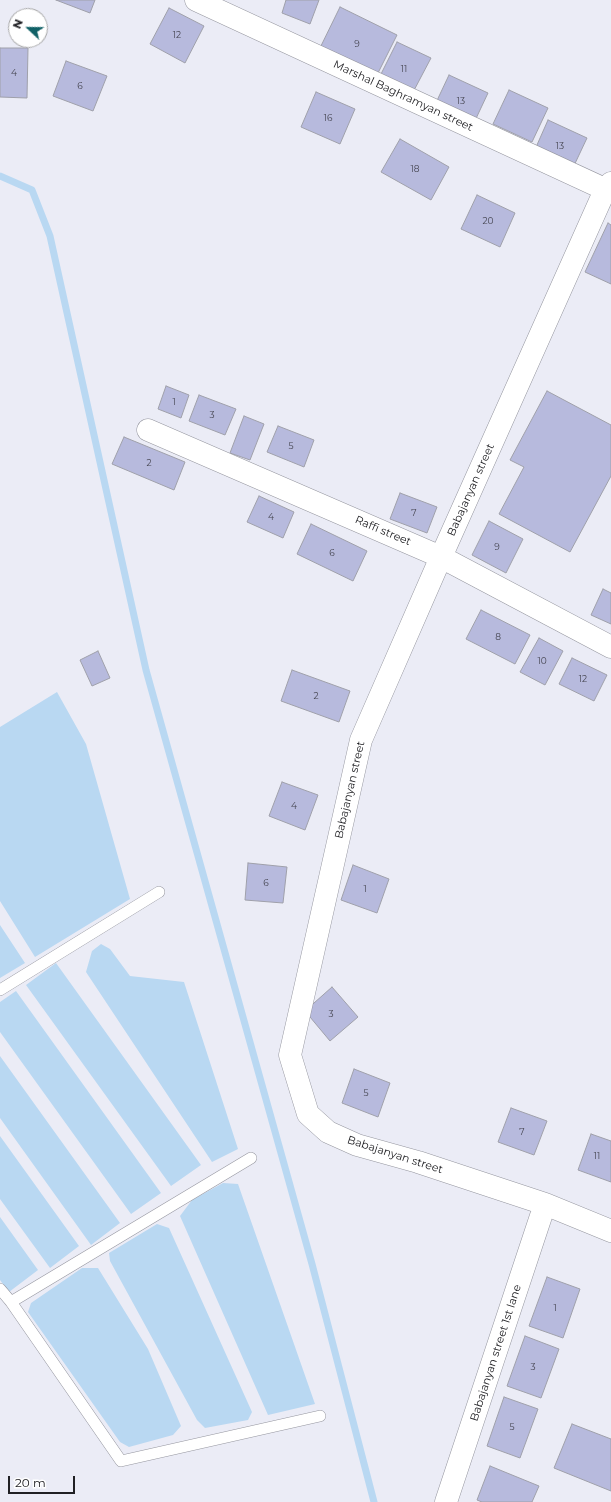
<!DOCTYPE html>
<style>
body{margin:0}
#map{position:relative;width:611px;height:1502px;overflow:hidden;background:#ebecf6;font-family:Montserrat,sans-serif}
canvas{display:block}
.north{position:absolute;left:8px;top:8px;width:40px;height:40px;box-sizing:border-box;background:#fff;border:1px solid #a6a6a7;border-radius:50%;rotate:292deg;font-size:11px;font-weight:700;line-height:16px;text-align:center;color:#202024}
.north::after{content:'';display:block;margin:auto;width:14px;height:18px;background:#116167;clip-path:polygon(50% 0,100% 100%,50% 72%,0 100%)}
.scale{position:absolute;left:8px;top:1476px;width:67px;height:18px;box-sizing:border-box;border:2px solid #202024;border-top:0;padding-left:5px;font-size:12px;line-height:14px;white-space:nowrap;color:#202024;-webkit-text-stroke:3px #fff;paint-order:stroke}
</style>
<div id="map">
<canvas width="611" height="1502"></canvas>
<div class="north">N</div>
<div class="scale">20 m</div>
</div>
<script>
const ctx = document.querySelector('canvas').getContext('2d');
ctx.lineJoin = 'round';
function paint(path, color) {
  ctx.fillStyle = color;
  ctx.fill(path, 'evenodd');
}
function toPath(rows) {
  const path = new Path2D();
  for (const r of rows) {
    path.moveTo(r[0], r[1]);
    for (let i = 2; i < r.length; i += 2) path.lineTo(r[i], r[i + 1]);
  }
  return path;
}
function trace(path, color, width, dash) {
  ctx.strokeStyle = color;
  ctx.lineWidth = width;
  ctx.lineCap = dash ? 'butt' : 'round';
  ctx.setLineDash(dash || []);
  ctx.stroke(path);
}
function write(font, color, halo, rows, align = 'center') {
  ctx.font = font + ' Montserrat,sans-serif';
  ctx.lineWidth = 3;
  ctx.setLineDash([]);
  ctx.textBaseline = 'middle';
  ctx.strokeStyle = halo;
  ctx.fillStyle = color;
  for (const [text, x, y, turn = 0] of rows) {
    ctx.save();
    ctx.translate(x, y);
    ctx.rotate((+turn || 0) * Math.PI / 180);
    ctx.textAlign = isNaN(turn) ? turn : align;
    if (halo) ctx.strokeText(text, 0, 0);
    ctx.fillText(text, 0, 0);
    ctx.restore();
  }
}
const water = toPath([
 [57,692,86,744,130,899,35,957,0,901,0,727],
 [0,925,25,963,0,978],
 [101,944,110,949,130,976,184,982,238,1149,212,1162,86,972,92,951],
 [56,963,201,1165,171,1186,26,985],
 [16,991,161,1193,131,1214,0,1032,0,1002],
 [0,1056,120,1223,91,1245,0,1118],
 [0,1136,79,1246,50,1268,0,1199],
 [223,1183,238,1184,315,1404,268,1415,180,1216,192,1200],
 [0,1217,38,1270,9,1292,0,1280],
 [157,1224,169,1228,252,1412,248,1420,205,1428,197,1420,110,1261,109,1253],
 [82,1268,98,1268,148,1349,181,1426,173,1435,129,1447,120,1442,28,1312,31,1303]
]);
const stream = toPath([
 [0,176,32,190,50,236,146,670,312,1264,374,1502]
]);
const building = toPath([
 [56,0,95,0,90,13,56,0],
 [286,0,319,0,310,24,282,13,286,0],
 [340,7,397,35,374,81,318,52,340,7],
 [169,8,204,26,185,63,150,44,169,8],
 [397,42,431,58,411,96,378,80,397,42],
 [0,48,28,48,27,98,0,97,0,48],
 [66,61,107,76,93,111,53,96,66,61],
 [449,75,488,93,472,127,433,109,449,75],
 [509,90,548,108,532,142,493,124,509,90],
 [316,92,355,109,340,144,301,127,316,92],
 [548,120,587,138,571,172,533,154,548,120],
 [400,139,449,167,431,200,381,172,400,139],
 [477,195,515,213,500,247,461,229,477,195],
 [608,223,611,225,611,284,585,272,608,223],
 [166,386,189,395,181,418,158,409,166,386],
 [547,391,611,425,611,476,570,552,499,514,524,467,510,460,547,391],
 [199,395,236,409,225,435,189,421,199,395],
 [244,416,264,424,250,460,230,453,244,416],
 [278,426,314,440,304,467,267,452,278,426],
 [124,437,185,462,174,490,112,464,124,437],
 [400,493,437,507,427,533,390,519,400,493],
 [259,496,294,512,283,538,247,522,259,496],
 [489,521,523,539,506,573,472,555,489,521],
 [311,524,367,551,353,581,297,554,311,524],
 [603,589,611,593,611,624,591,615,603,589],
 [481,610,530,635,515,664,466,639,481,610],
 [539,638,563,651,545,685,520,672,539,638],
 [98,651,110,678,92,686,80,660,98,651],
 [572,658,607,675,594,701,559,684,572,658],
 [292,670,350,691,339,722,281,701,292,670],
 [282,782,318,795,305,830,269,816,282,782],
 [248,863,287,867,283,903,245,900,248,863],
 [353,865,389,879,377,913,341,900,353,865],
 [332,987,358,1017,330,1041,305,1011,332,987],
 [354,1069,390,1083,378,1117,342,1103,354,1069],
 [511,1108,547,1121,534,1155,498,1142,511,1108],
 [591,1134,611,1141,611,1182,578,1170,591,1134],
 [547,1277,580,1289,563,1338,529,1326,547,1277],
 [525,1336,559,1349,541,1398,507,1386,525,1336],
 [504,1397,538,1409,520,1458,487,1446,504,1397],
 [572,1424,611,1439,611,1491,554,1468,572,1424],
 [490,1466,539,1486,532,1502,482,1502,477,1500,490,1466]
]);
const lane = toPath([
 [0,990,159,892],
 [0,1289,11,1302,121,1461,320,1416],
 [11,1302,251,1158]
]);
const street = toPath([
 [196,0,611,192],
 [611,183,605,190,441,557,361,740,290,1055,308,1114,328,1132,357,1145,418,1162,545,1204,611,1231],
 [148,430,441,557,611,647],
 [446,1502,545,1204]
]);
const numberNames = [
 ["12",177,35],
 ["9",357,44],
 ["11",404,69],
 ["4",14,73],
 ["6",80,86],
 ["13",461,101],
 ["16",328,118],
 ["13",560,146],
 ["18",415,169],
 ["20",488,221],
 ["1",174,402],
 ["3",212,415],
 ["5",291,446],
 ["2",149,463],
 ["7",414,513],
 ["4",271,517],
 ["9",497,547],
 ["6",332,553],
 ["8",498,637],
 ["10",542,661],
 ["12",583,679],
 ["2",316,696],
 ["4",294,806],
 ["6",266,883],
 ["1",365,889],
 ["3",331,1014],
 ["5",366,1093],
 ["7",522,1132],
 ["11",597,1156],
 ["1",555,1308],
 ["3",533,1367],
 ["5",512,1427]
];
const streetNames = [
 ["Marshal Baghramyan street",403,96,25],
 ["Babajanyan street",471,490,-66],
 ["Raffi street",383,531,23],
 ["Babajanyan street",350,790,-77],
 ["Babajanyan street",395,1155,18],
 ["Babajanyan street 1st lane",496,1353,-72]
];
paint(water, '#b9d8f2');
trace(stream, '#b9d8f2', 7);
paint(building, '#b7badd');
trace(building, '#9fa0aa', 1);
trace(lane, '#95969f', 12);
trace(street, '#95969f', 23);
trace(lane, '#fff', 11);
trace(street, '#fff', 22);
write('9px', '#464652', null, numberNames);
write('11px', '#202024', '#fff', streetNames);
</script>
